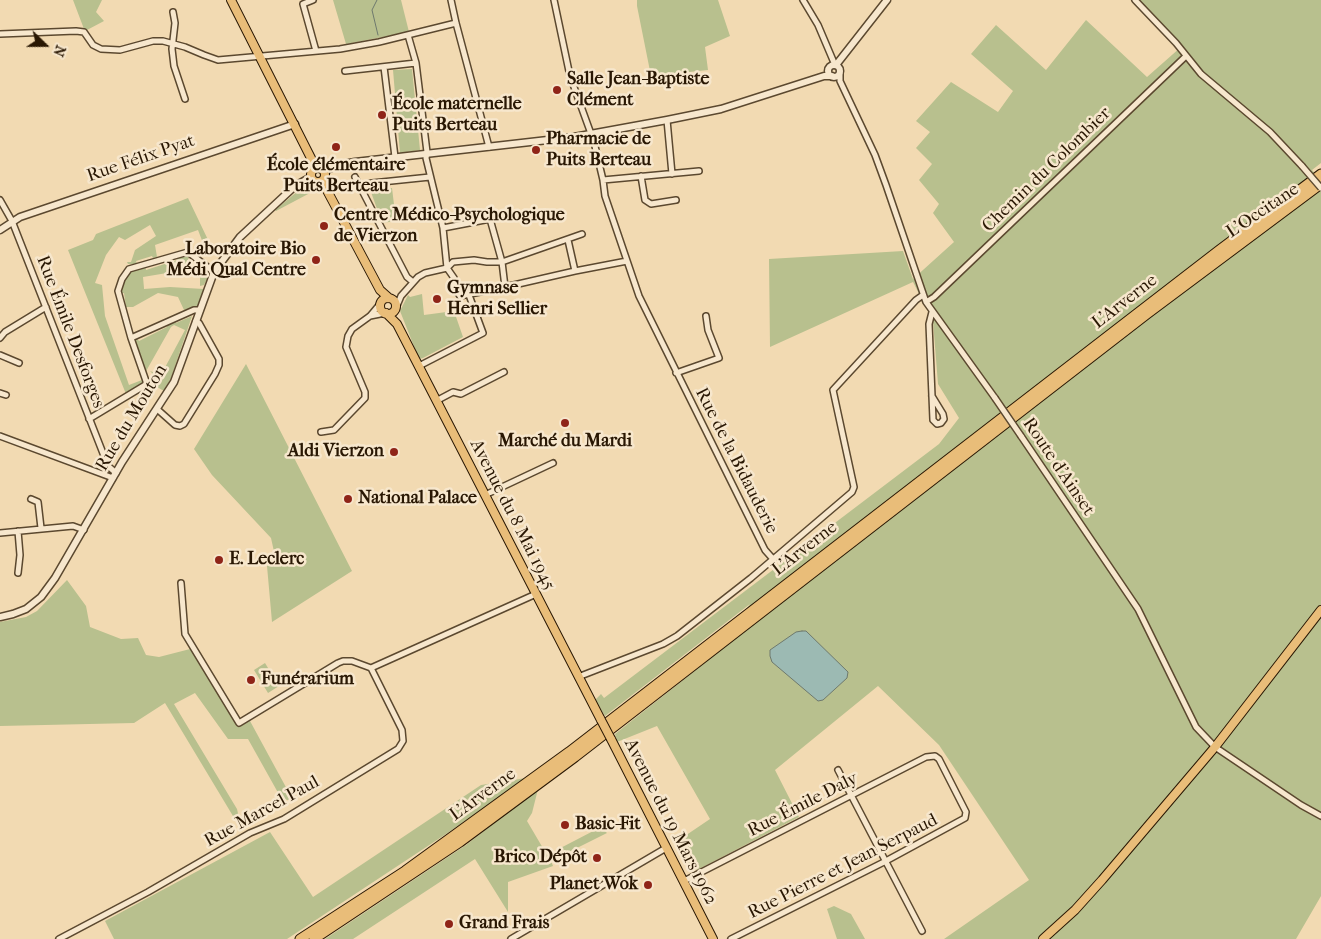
<!DOCTYPE html>
<meta charset="utf-8">
<style>
body{margin:0}
#map{position:relative;width:1321px;height:939px;overflow:hidden;background:#f2dab2;font-family:"IM FELL French Canon",serif}
canvas{display:block}
.north{position:absolute;left:20px;top:20px;width:50px;height:50px;-webkit-text-stroke:4px #f7e7cd;paint-order:stroke;rotate:112deg;font-size:14px;font-weight:700;line-height:20px;text-align:center;color:#291703}
.north::after{content:'';display:block;margin:auto;width:18px;height:22px;background:#291703;clip-path:polygon(50% 0,100% 100%,50% 72%,0 100%)}
</style>
<div id="map">
<canvas width="1321" height="939"></canvas>
<div class="north">N</div>
</div>
<script>
const ctx = document.querySelector('canvas').getContext('2d');
ctx.lineJoin = 'round';
function paint(path, color) {
  ctx.fillStyle = color;
  ctx.fill(path, 'evenodd');
}
function toPath(rows) {
  const path = new Path2D();
  for (const r of rows) {
    if (r.length === 3) {
      path.moveTo(r[0] + r[2], r[1]);
      path.arc(r[0], r[1], r[2], 0, 2 * Math.PI);
      continue;
    }
    path.moveTo(r[0], r[1]);
    for (let i = 2; i < r.length; i += 2) path.lineTo(r[i], r[i + 1]);
  }
  return path;
}
function trace(path, color, width, dash) {
  ctx.strokeStyle = color;
  ctx.lineWidth = width;
  ctx.lineCap = dash ? 'butt' : 'round';
  ctx.setLineDash(dash || []);
  ctx.stroke(path);
}
function write(font, color, halo, rows, align = 'center') {
  ctx.font = font + ' "IM FELL French Canon",serif';
  ctx.lineWidth = 5;
  ctx.setLineDash([]);
  ctx.textBaseline = 'middle';
  ctx.strokeStyle = halo;
  ctx.fillStyle = color;
  for (const [text, x, y, turn = 0] of rows) {
    ctx.save();
    ctx.translate(x, y);
    ctx.rotate((+turn || 0) * Math.PI / 180);
    ctx.textAlign = isNaN(turn) ? turn : align;
    if (halo) ctx.strokeText(text, 0, 0);
    ctx.fillText(text, 0, 0);
    ctx.restore();
  }
}
const green = toPath([
 [73,0,102,0,96,12,104,21,87,30,84,29],
 [333,0,401,0,409,32,346,44],
 [637,0,718,0,730,36,705,47,708,70,651,76,637,6],
 [1136,0,1321,0,1321,163,1312,170,1321,180,1321,896,1296,939,944,939,1029,880,939,745,878,686,775,770,799,817,697,870,688,866,676,842,710,819,657,726,617,742,615,734,706,662,750,604,605,716,595,700,601,694,604,698,939,444,959,418,938,384,933,321,913,282,770,347,769,259,903,251,913,279,954,242,933,213,939,204,919,180,932,164,916,148,930,132,916,121,951,82,998,112,1013,91,971,54,996,25,1046,70,1086,20,1147,77,1181,47],
 [412,69,420,150,400,153,393,70],
 [308,186,310,193,276,211,275,210,298,191],
 [392,188,396,221,382,223,371,192],
 [188,198,210,244,207,246,203,243,198,230,155,245,157,257,153,258,152,256,136,261,137,264,128,264,127,262,131,262,135,250,156,236,150,225,125,240,119,237,106,255,95,283,102,285,105,316,129,385,142,380,143,382,142,385,126,394,68,250,93,240,96,234],
 [185,255,189,258,187,261,204,272,207,269,208,271,208,277,204,285,200,286,200,274,173,272,143,277,144,288,144,289,170,287,204,289,198,306,184,310,178,297,158,293,133,307,126,307,124,293,120,294,125,277,131,270,145,266,146,270,177,260,177,257],
 [422,294,424,315,454,311,463,337,423,358,419,359,400,311,408,295,410,297],
 [192,316,171,378,164,391,157,387,153,380,156,377,150,371,161,375,185,330,174,325,171,327,145,373,135,340,137,338,139,341,167,327,166,324,174,320,176,323],
 [246,364,352,571,272,622,267,566,275,556,271,538,212,475,194,449],
 [67,580,86,606,90,627,121,639,138,638,146,655,159,657,194,648,239,723,250,721,294,802,281,798,248,739,228,739,195,693,174,704,237,809,242,831,165,703,134,723,0,726,0,622,26,617,37,611],
 [265,663,279,686,268,693,254,670],
 [526,778,449,832,287,939,114,939,105,921,270,832,313,897,481,785],
 [538,789,532,813,527,821,547,855,601,827,607,833,551,861,553,866,508,882,508,912,475,859,353,939,325,939,466,845],
 [834,906,851,914,865,939,837,939,827,909]
]);
const water = toPath([
 [802,631,806,631,848,672,847,678,823,700,818,701,772,662,770,656,770,650,796,632,802,631]
]);
const stream = toPath([
 [377,0,372,10,378,35]
]);
const minor = toPath([
 [313,0,303,4,316,51],
 [451,0,456,23,489,147],
 [554,0,570,76,594,142,603,180,605,196,639,296,765,550,773,559],
 [803,0,818,25,835,65],
 [1135,0,1176,43,1201,74,1270,132,1302,166],
 [173,12,175,23,172,49,174,66,185,99],
 [0,34,76,31,84,32,93,45,101,49,120,50,153,41,163,41,185,47,204,55,218,60,340,49,379,42,456,23],
 [384,67,395,157],
 [345,71,416,63],
 [840,72,840,81,875,155,886,185,926,302,995,398],
 [667,120,672,174],
 [641,176,645,200,651,204,676,200],
 [355,177,407,277,413,282],
 [603,180,699,171],
 [364,192,368,184,372,183,430,177],
 [0,200,12,221,108,466,116,473],
 [443,228,490,219,502,262,487,262,474,260,453,262,447,268,454,278,456,290,460,296,505,287,575,271,627,261],
 [568,240,575,271],
 [505,287,502,262,582,234],
 [926,302,934,297,1186,56],
 [396,308,401,296,418,277,425,273,447,268,443,228,426,158,427,152,416,63,408,35],
 [932,312,929,324,933,420,937,424,941,423,944,419,943,414,932,396],
 [370,316,385,313],
 [0,338,5,332,46,307],
 [131,338,194,310,200,310],
 [0,355,19,363],
 [419,366,483,333,469,295],
 [676,373,719,358,708,330,706,316],
 [0,393,6,395],
 [436,401,453,392,461,394,504,372],
 [157,409,175,425,180,426,184,424,215,374,219,365,219,359,199,323,196,321],
 [89,419,147,384,131,338,118,291,122,279,129,269,188,252,214,272],
 [321,432,334,430,365,398,365,392,346,347,348,336,352,329,370,316,380,304],
 [0,436,113,478],
 [1021,436,1138,609,1196,727,1215,747,1301,805,1321,816],
 [485,495,553,463],
 [31,499,38,502,41,528],
 [18,531,20,555,18,573],
 [0,533,73,526,84,530],
 [181,583,185,634,239,723,338,663,343,661,352,661,371,668,536,594],
 [578,677,663,644,677,636,751,578,852,492,854,487,833,390,916,300,923,295],
 [838,770,922,931],
 [684,881,926,757,935,756,939,759,966,812,965,818,884,862,731,939],
 [59,939,148,892,250,833,284,819,398,749,403,741,402,730,371,668],
 [511,939,666,848]
]);
const tertiary = toPath([
 [836,65,887,0],
 [834,71,6],
 [325,171,338,165,355,162,574,137,667,120,721,109,824,76,832,76],
 [0,230,20,217,295,124],
 [0,617,13,614,26,609,41,597,55,578,122,462,174,382,214,272,240,237,295,186,311,177]
]);
const primary = toPath([
 [231,0,316,168],
 [318,175,7],
 [322,181,380,290,389,298],
 [388,306,8],
 [386,313,397,324,601,720],
 [611,739,713,939],
 [1043,939,1075,910,1102,880,1215,747,1321,610]
]);
const motorway = toPath([
 [300,939,405,871,569,752,1218,251,1321,174],
 [314,939,460,842,575,757,1147,314,1321,184]
]);
const minorBridge = toPath([
 [1302,166,1321,188],
 [995,398,1021,436]
]);
const primaryBridge = toPath([
 [601,720,611,739]
]);
const markers = [
 [557,90,5,"#8f2418"],
 [382,115,5,"#8f2418"],
 [336,147,5,"#8f2418"],
 [536,150,5,"#8f2418"],
 [324,226,5,"#8f2418"],
 [316,260,5,"#8f2418"],
 [437,299,5,"#8f2418"],
 [565,423,5,"#8f2418"],
 [394,452,5,"#8f2418"],
 [348,499,5,"#8f2418"],
 [219,560,5,"#8f2418"],
 [251,680,5,"#8f2418"],
 [565,825,5,"#8f2418"],
 [597,858,5,"#8f2418"],
 [648,885,5,"#8f2418"],
 [449,924,5,"#8f2418"]
];
const poiNames = [
 ["Salle Jean-Baptiste",567,80],
 ["Clément",567,101],
 ["École maternelle",392,105],
 ["Puits Berteau",392,126],
 ["Pharmacie de",546,140],
 ["Puits Berteau",546,161],
 ["École élémentaire",336,166,"center"],
 ["Puits Berteau",336,187,"center"],
 ["Centre Médico-Psychologique",334,216],
 ["de Vierzon",334,237],
 ["Laboratoire Bio",306,250,"right"],
 ["Médi Qual Centre",306,271,"right"],
 ["Gymnase",447,289],
 ["Henri Sellier",447,310],
 ["Marché du Mardi",565,442,"center"],
 ["Aldi Vierzon",384,452,"right"],
 ["National Palace",358,499],
 ["E. Leclerc",229,560],
 ["Funérarium",261,680],
 ["Basic-Fit",575,825],
 ["Brico Dépôt",587,858,"right"],
 ["Planet Wok",638,885,"right"],
 ["Grand Frais",459,924]
];
const streetNames = [
 ["Rue Félix Pyat",141,159,-19],
 ["Chemin du Colombier",1047,170,-44],
 ["L'Occitane",1263,211,-34],
 ["L'Arverne",1125,302,-38],
 ["Rue Émile Desforges",70,332,69],
 ["Rue du Mouton",132,418,-59],
 ["Rue de la Bidauderie",736,461,63],
 ["Route d'Ainset",1058,467,56],
 ["Avenue du 8 Mai 1945",512,515,63],
 ["L'Arverne",805,549,-38],
 ["L'Arverne",483,795,-36],
 ["Rue Émile Daly",803,805,-27],
 ["Rue Marcel Paul",262,812,-29],
 ["Avenue du 19 Mars 1962",670,822,63],
 ["Rue Pierre et Jean Serpaud",843,867,-27]
];
paint(green, '#b8c08e');
paint(water, '#9cbab3');
trace(water, '#6e796d', 1);
trace(stream, '#6e796d', 1);
trace(minor, '#5b482f', 8);
trace(tertiary, '#5b482f', 9);
trace(primary, '#291703', 10);
trace(motorway, '#291703', 11);
trace(minor, '#f7e7cd', 5);
trace(tertiary, '#f7e7cd', 6);
trace(primary, '#e9bd79', 8);
trace(motorway, '#e9bd79', 9);
trace(minorBridge, '#5b482f', 8, []);
trace(primaryBridge, '#291703', 10, []);
trace(minorBridge, '#f7e7cd', 5);
trace(primaryBridge, '#e9bd79', 8);
for (const [x, y, r, color] of markers) {
  const dot = new Path2D();
  dot.arc(x, y, r, 0, 2 * Math.PI);
  ctx.fillStyle = color;
  ctx.fill(dot);
  trace(dot, '#f7e7cd', 2);
}
write('bold 18px', '#291703', '#f7e7cd', poiNames, 'left');
write('18px', '#291703', '#f7e7cd', streetNames);
</script>
